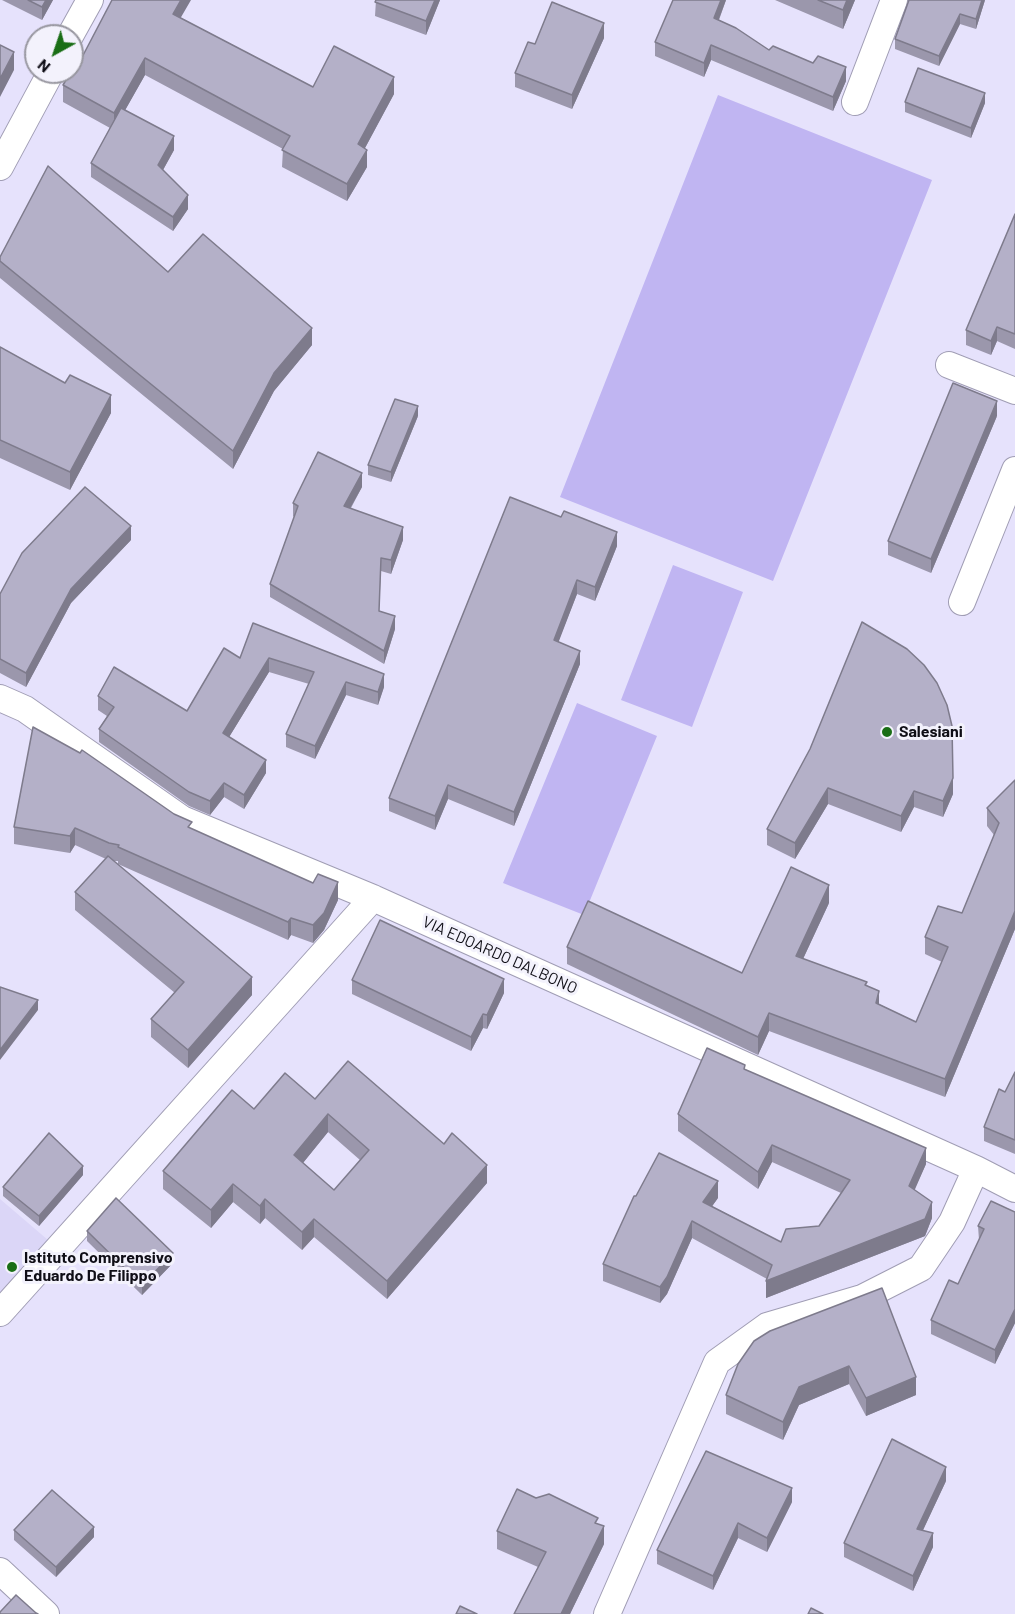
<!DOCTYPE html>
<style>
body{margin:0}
#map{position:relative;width:1015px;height:1614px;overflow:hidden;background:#e6e2fc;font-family:Barlow,sans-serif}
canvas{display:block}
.north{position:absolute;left:24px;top:24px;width:60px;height:60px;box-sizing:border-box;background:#f3f2fc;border:2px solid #9897a0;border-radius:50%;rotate:220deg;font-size:16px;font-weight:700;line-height:24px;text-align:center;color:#0f0e16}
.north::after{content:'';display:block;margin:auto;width:21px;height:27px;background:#1a6e16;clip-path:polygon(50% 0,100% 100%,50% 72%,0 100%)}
</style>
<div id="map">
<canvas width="1015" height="1614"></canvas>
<div class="north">N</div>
</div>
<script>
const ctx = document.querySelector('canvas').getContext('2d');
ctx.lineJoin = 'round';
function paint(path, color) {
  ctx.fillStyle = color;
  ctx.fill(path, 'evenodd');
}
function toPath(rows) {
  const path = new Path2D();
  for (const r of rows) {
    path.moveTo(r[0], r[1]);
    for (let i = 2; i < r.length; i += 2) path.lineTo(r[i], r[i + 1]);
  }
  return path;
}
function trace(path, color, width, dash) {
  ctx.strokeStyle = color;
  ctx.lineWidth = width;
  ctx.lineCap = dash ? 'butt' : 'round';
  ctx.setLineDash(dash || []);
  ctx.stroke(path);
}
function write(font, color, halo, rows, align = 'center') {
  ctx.font = font + ' Barlow,sans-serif';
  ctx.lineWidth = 6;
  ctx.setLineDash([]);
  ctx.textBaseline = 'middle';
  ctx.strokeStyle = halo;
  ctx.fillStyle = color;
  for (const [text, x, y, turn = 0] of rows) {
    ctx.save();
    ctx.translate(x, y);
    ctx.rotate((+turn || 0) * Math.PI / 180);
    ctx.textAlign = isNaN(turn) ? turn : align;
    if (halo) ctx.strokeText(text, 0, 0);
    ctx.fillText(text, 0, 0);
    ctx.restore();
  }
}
const built = toPath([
 [0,1199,48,1240,0,1293]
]);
const green = toPath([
 [718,95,932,180,773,581,560,497],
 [673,565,743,592,692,727,621,700],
 [577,703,657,736,584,915,503,883]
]);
const street = toPath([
 [70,36,90,0],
 [855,102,894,0],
 [0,167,51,72],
 [949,365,1015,391],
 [962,602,1015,470],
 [0,698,25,709,182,819,373,898,976,1169,1015,1189],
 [0,1313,373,898],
 [0,1571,46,1614],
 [607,1614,717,1362,767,1326,862,1298,921,1268,952,1222,976,1169]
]);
const wall = toPath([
 [2,0,53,0,42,20],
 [376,0,440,0,426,35,375,16],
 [726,0,719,20,769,50,846,81,833,111,711,60,704,77,655,56,655,42],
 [775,0,855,0,843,29],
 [985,0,976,29,960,24,939,66,895,49,895,39],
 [181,18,313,87,394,94,365,148,367,167,347,201,282,167,283,149,145,75,125,110,174,150,163,170,188,209,173,231,91,177,91,163,110,128,63,102,63,85,79,63],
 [604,38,572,109,515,87,515,73,535,44],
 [905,102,985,103,971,138,905,112],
 [1015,214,1015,349,997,341,991,355,966,345,966,330],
 [0,257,312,345,274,391,233,469,0,278],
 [0,347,111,413,70,490,0,458],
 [418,416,391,482,368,475,368,465],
 [997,416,931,573,888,555,888,541],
 [362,487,351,508,403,540,391,574,381,571,379,611,395,629,384,664,270,597,270,584,294,517,293,516,293,503],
 [510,497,617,546,595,601,577,594,558,642,580,664,514,826,448,799,435,830,389,811,389,798],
 [131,540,71,603,26,687,0,673,0,594],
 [253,623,384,687,378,705,346,695,315,759,286,747,286,734,309,684,269,672,229,737,266,773,244,809,224,797,210,815,189,806,99,742,99,729,107,716,98,710,98,696,187,711,240,658],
 [810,749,953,794,943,817,914,807,901,832,828,804,795,859,767,845,767,829],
 [1015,780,1015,929,945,1097,769,1031,758,1055,567,964,567,947,742,973,829,903,803,959,867,985,879,1004,916,1022,942,962,925,954,925,937,962,913,994,835,987,826,987,808],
 [14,827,192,829,338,900,324,930,313,943,291,935,288,940,118,864,118,861,114,861,252,995,188,1068,151,1037,151,1019,175,993,75,910,75,892,106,859,75,845,70,853,14,844],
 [352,980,504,993,487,1029,483,1028,471,1051,352,994],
 [745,1070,926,1164,914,1190,932,1218,925,1236,766,1298,767,1279,692,1238,667,1294,660,1303,603,1281,603,1264,718,1198,712,1206,781,1242,819,1226,841,1193,772,1162,758,1189,678,1131,678,1114],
 [1015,1072,1015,1154,984,1141,984,1127,1005,1092],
 [315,1099,487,1183,387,1299,314,1237,302,1250,265,1218,260,1224,233,1202,211,1228,163,1189,163,1171,254,1109],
 [328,1132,360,1160,334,1190,303,1163],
 [83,1175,39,1226,3,1196,3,1187],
 [1015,1212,1015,1323,995,1364,931,1334,931,1320,958,1284,979,1240,978,1226],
 [87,1231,173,1263,142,1295,87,1241],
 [770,1331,916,1395,866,1416,849,1384,799,1405,783,1440,726,1414,726,1395],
 [946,1481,923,1530,933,1547,913,1591,844,1557,844,1543],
 [536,1498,598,1524,604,1544,570,1614,514,1614,538,1567,497,1549,497,1531],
 [792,1502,767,1552,738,1538,713,1590,657,1564,657,1550],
 [14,1530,94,1537,56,1577,14,1540]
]);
const shadedWall = toPath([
 [46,0,53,0,42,20,42,7],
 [181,0,191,0,173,31,173,14],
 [435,0,440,0,426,35,426,21],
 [721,0,726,0,714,32,714,18],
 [847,0,855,0,843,29,843,10],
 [982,0,985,0,976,29,976,19],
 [960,14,960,24,939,66,939,56],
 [604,23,604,38,572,109,572,95],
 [711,45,711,60,704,77,704,63],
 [14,52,14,70,0,97,0,79],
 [145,58,145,75,114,130,114,113],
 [846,67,846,81,833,111,833,97],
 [394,77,394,94,358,161,358,144],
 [985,93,985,103,971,138,971,128],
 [174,136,174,150,158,179,158,165],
 [367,150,367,167,347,201,347,184],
 [188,195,188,209,173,231,173,217],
 [997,327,997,341,991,355,991,341],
 [312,328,312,345,274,391,233,469,233,451,274,373],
 [111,395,111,413,70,490,70,472],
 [997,401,997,416,931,573,931,559],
 [418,406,418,416,391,482,391,472],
 [362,473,362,487,344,519,344,506],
 [131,526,131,540,71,603,26,687,26,673,71,589],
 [403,527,403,540,391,574,391,560],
 [617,532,617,546,595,601,595,587],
 [577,580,577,594,554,654,554,640],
 [395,616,395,629,384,664,384,651],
 [580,651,580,664,514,826,514,812],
 [269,658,269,672,223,747,223,733],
 [384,674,384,687,378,705,378,692],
 [346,682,346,695,315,759,315,746],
 [266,760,266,773,244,809,244,795],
 [953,778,953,794,943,817,943,801],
 [224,783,224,797,210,815,210,801],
 [448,785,448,799,435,830,435,816],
 [828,788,828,804,795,859,795,843],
 [914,791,914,807,901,832,901,816],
 [75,828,75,845,70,853,70,836],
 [338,882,338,900,324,930,313,943,313,925],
 [829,885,829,903,796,974,796,956],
 [1015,911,1015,929,945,1097,945,1079],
 [291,918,291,935,288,940,288,922],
 [252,977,252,995,188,1068,188,1050],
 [504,979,504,993,487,1029,487,1015],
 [879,991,879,1009,876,1003],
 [38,1000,38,1010,0,1060,0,1050],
 [769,1013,769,1031,758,1055,758,1037],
 [483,1014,483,1028,471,1051,471,1037],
 [328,1114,328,1132,294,1174,294,1155],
 [772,1145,772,1162,758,1189,758,1172],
 [926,1148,926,1164,909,1203,909,1186],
 [487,1165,487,1183,387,1299,387,1281],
 [83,1166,83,1175,39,1226,39,1216],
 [718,1181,718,1198,703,1219,703,1202],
 [233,1184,233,1202,211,1228,211,1210],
 [265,1199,265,1218,260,1224,260,1206],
 [932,1202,932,1218,925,1236,766,1298,766,1281],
 [314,1219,314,1237,302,1250,302,1232],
 [692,1221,692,1238,667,1294,660,1303,660,1287],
 [173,1253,173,1263,142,1295,142,1285],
 [1015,1309,1015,1323,995,1364,995,1350],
 [849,1366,849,1384,799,1405,783,1440,783,1422,799,1387],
 [916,1377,916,1395,866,1416,866,1398],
 [946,1467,946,1481,917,1543,917,1529],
 [792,1488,792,1502,767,1552,767,1538],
 [738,1523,738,1538,713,1590,713,1576],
 [604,1526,604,1544,570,1614,561,1614],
 [94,1527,94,1537,56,1577,56,1567],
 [933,1533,933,1547,913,1591,913,1576]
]);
const building = toPath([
 [28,0,46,0,42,7,28,0],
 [112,0,181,0,173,14,313,87,334,46,394,77,358,144,367,150,347,184,282,150,290,136,145,58,114,113,63,85,77,62,79,63,112,0],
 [376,0,435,0,426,21,375,2,376,0],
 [673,0,721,0,714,18,736,28,769,50,773,46,813,63,818,56,846,67,833,97,711,45,704,63,655,42,673,0],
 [818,0,847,0,843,10,818,0],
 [909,0,982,0,976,19,960,14,939,56,895,39,909,0],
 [552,2,604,23,572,95,515,73,528,42,535,44,552,2],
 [0,45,14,52,0,79,0,45],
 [918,68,985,93,971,128,905,102,918,68],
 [121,108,174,136,158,165,188,195,173,217,91,163,121,108],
 [48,166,168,272,203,234,312,328,274,373,233,451,0,261,0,257,48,166],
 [1015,214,1015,334,997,327,991,341,966,330,1015,214],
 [0,347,65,383,70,375,111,395,70,472,0,440,0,347],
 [953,383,997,401,931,559,888,541,953,383],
 [395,399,418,406,391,472,368,465,395,399],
 [318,452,362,473,344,506,403,527,391,560,381,558,379,611,395,616,384,651,270,584,298,506,293,503,318,452],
 [85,487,131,526,71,589,26,673,0,659,0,594,22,553,85,487],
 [510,497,561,517,564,511,617,532,595,587,577,580,554,640,580,651,514,812,448,785,435,816,389,798,510,497],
 [862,622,907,649,924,665,937,683,947,705,952,726,953,778,943,801,914,791,901,816,828,788,795,843,767,829,810,749,862,622],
 [253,623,384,674,378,692,346,682,315,746,286,734,314,672,269,658,223,733,266,760,244,795,224,783,210,801,189,792,99,729,114,707,98,696,114,667,187,711,224,648,240,658,253,623],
 [33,727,80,753,82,750,174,814,192,822,188,827,313,883,318,874,338,882,324,913,313,925,291,918,288,922,118,847,119,845,109,843,75,828,70,836,14,827,33,727],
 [1015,780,1015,911,945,1079,769,1013,758,1037,567,947,588,901,742,973,791,867,829,885,796,956,867,982,865,985,879,991,876,1003,916,1022,948,947,925,937,938,906,962,913,999,823,987,808,1015,780],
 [108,856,252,977,188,1050,151,1019,184,982,75,892,108,856],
 [380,920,504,979,487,1015,483,1014,471,1037,352,980,380,920],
 [0,987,38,1000,0,1050,0,987],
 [707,1048,745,1065,744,1069,926,1148,909,1186,932,1202,925,1219,766,1281,772,1265,692,1221,667,1277,660,1287,603,1264,634,1196,636,1196,659,1153,718,1181,703,1202,781,1242,786,1229,819,1226,850,1180,772,1145,758,1172,678,1114,707,1048],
 [348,1061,444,1144,452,1133,487,1165,387,1281,314,1219,302,1232,265,1199,260,1206,233,1184,211,1210,163,1171,232,1090,254,1109,285,1073,315,1099,348,1061],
 [328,1114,369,1150,334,1190,294,1155,328,1114],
 [1015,1072,1015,1140,984,1127,999,1089,1005,1092,1015,1072],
 [49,1133,83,1166,39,1216,3,1187,49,1133],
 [116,1198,173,1253,142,1285,87,1231,116,1198],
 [991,1201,1015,1212,1015,1309,995,1350,931,1320,949,1280,958,1284,984,1229,978,1226,991,1201],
 [882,1288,916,1377,866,1398,849,1366,799,1387,783,1422,726,1395,738,1364,754,1341,770,1331,882,1288],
 [892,1439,946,1467,917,1529,933,1533,913,1576,844,1543,892,1439],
 [706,1451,792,1488,767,1538,738,1523,713,1576,657,1550,706,1451],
 [517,1489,536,1498,549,1494,598,1518,595,1523,604,1526,561,1614,514,1614,546,1552,497,1531,517,1489],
 [52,1490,94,1527,56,1567,14,1530,52,1490],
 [16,1595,36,1613,38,1614,0,1614,0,1612,16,1595],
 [460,1606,477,1614,456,1614,460,1606],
 [811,1608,823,1614,808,1614,811,1608]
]);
const markers = [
 [887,732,6,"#1a6e16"],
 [12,1267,6,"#1a6e16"]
];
const poiNames = [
 ["Salesiani",899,732],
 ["Istituto Comprensivo",24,1258],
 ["Eduardo De Filippo",24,1276]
];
const streetNames = [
 ["VIA EDOARDO DALBONO",500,955,24]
];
paint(built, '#dbd6f7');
paint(green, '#c0b5f2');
trace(street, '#a09db4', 28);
trace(street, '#fff', 26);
paint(wall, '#9b97ac');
paint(shadedWall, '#7e7b8c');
paint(building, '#b4b0c8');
trace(building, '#7e7b8c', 1.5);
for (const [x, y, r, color] of markers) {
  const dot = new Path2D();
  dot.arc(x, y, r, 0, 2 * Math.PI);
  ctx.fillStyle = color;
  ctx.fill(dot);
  trace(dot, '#f3f2fc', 2);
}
write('bold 16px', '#0f0e16', '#f3f2fc', poiNames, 'left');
write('16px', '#0f0e16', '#f3f2fc', streetNames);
</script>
